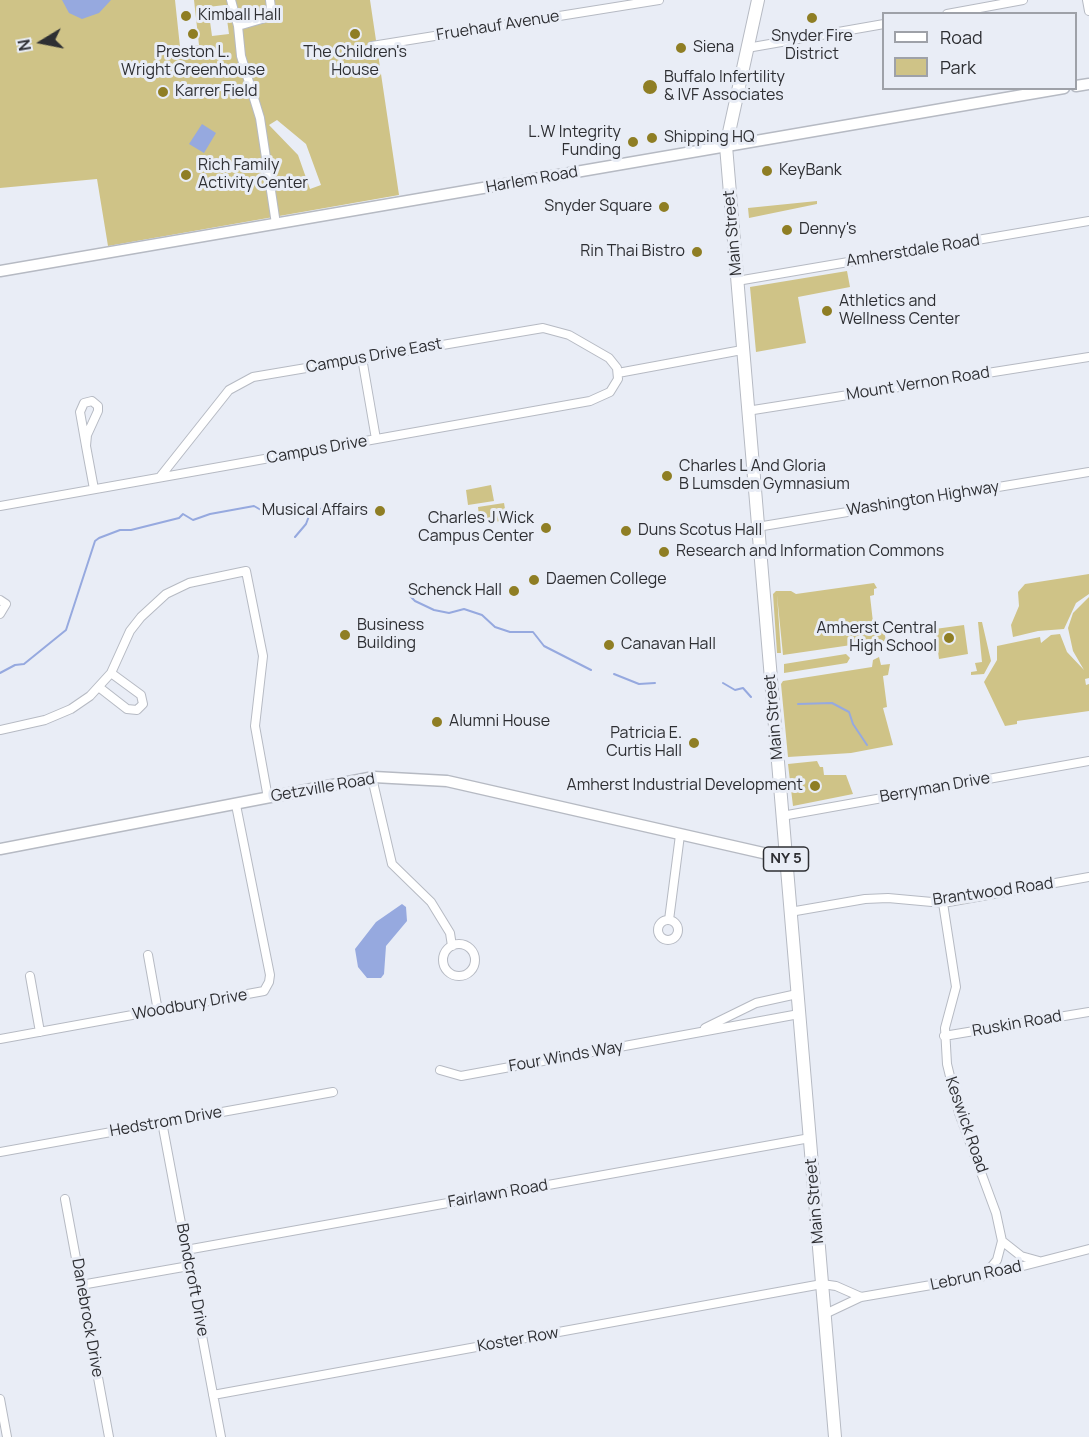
<!DOCTYPE html>
<style>
body{margin:0}
#map{position:relative;width:1089px;height:1437px;overflow:hidden;background:#e9edf6;font-family:Manrope,sans-serif}
canvas{display:block}
.legend{position:absolute;left:882px;top:12px;width:195px;height:78px;box-sizing:border-box;background:#e9edf6;border:2px solid #9ea1a8;margin:0;padding:8px 10px;list-style:none;font-size:18px;color:#2e2f33}
.legend li{display:flex;align-items:center;gap:12px;height:30px}
.legend b{width:30px;border:2px solid #9ea1a8}
.north{position:absolute;left:12px;top:12px;width:60px;height:60px;-webkit-text-stroke:4px #e9edf6;paint-order:stroke;rotate:260deg;font-size:16px;font-weight:700;line-height:24px;text-align:center;color:#2e2f33}
.north::after{content:'';display:block;margin:auto;width:21px;height:27px;background:#2e2f33;clip-path:polygon(50% 0,100% 100%,50% 72%,0 100%)}
</style>
<div id="map">
<canvas width="1089" height="1437"></canvas>
<ul class="legend">
<li><b style="height:8px;background:#fff"></b>Road</li>
<li><b style="height:16px;background:#cfc387"></b>Park</li>
</ul>
<div class="north">N</div>
</div>
<script>
const ctx = document.querySelector('canvas').getContext('2d');
ctx.lineJoin = 'round';
function paint(path, color) {
  ctx.fillStyle = color;
  ctx.fill(path, 'evenodd');
}
function toPath(rows) {
  const path = new Path2D();
  for (const r of rows) {
    if (r.length === 3) {
      path.moveTo(r[0] + r[2], r[1]);
      path.arc(r[0], r[1], r[2], 0, 2 * Math.PI);
      continue;
    }
    path.moveTo(r[0], r[1]);
    for (let i = 2; i < r.length; i += 2) path.lineTo(r[i], r[i + 1]);
  }
  return path;
}
function trace(path, color, width, dash) {
  ctx.strokeStyle = color;
  ctx.lineWidth = width;
  ctx.lineCap = dash ? 'butt' : 'round';
  ctx.setLineDash(dash || []);
  ctx.stroke(path);
}
function write(font, color, halo, rows, align = 'center') {
  ctx.font = font + ' Manrope,sans-serif';
  ctx.lineWidth = 6;
  ctx.setLineDash([]);
  ctx.textBaseline = 'middle';
  ctx.strokeStyle = halo;
  ctx.fillStyle = color;
  for (const [text, x, y, turn = 0] of rows) {
    ctx.save();
    ctx.translate(x, y);
    ctx.rotate((+turn || 0) * Math.PI / 180);
    ctx.textAlign = isNaN(turn) ? turn : align;
    if (halo) ctx.strokeText(text, 0, 0);
    ctx.fillText(text, 0, 0);
    ctx.restore();
  }
}
const green = toPath([
 [0,0,175,0,180,47,199,45,194,0,370,0,399,195,108,246,97,179,0,188],
 [225,5,229,34,212,36,208,7],
 [277,120,306,144,321,185,310,189,298,155,269,125],
 [817,201,817,204,749,218,748,208],
 [847,271,850,287,798,297,806,343,756,352,750,287],
 [491,485,494,501,468,505,466,490],
 [504,503,507,520,480,524,478,507],
 [1089,574,1089,594,1076,603,1064,629,1038,631,1013,637,1011,625,1019,606,1018,592,1025,584],
 [874,583,877,588,874,589,874,595,870,596,874,631,884,630,886,641,877,643,878,650,866,650,865,643,783,655,777,595,781,653,777,653,773,594,776,591,791,591,796,594],
 [1089,597,1089,678,1085,679,1086,685,1089,684,1089,711,1017,721,1017,724,1005,726,984,682,997,660,997,646,1040,637,1041,643,1051,635,1060,634,1067,652,1084,670,1073,651,1068,628,1073,613],
 [978,622,982,622,991,661,984,674,971,675,971,672,977,671,975,663,982,662],
 [964,625,968,654,939,659,935,629],
 [846,654,850,658,847,663,784,673,784,664],
 [879,657,881,665,890,664,888,675,883,676,887,707,883,708,893,745,851,753,788,757,781,684,783,681,872,667,873,660],
 [817,761,820,767,823,767,824,775,846,775,853,794,793,806,788,764]
]);
const water = toPath([
 [62,0,111,0,99,13,82,19,69,13],
 [202,124,216,133,204,153,189,144],
 [402,904,406,907,407,921,386,946,384,974,381,978,367,978,358,967,355,949,376,922]
]);
const stream = toPath([
 [295,537,306,524,309,516],
 [408,594,415,601,434,610,449,613,464,609,482,615,495,627,510,632,533,632,544,646,591,670],
 [0,673,15,665,24,664,66,630,95,541,99,538,120,530,131,530,179,518,183,514,193,520,210,514,254,506,268,514,279,515,306,508,309,516,322,508],
 [614,674,639,684,655,683],
 [723,683,735,690,743,688,751,697],
 [798,704,832,703,849,712,853,724,867,745]
]);
const street = toPath([
 [231,0,238,26,241,56,260,118,276,224],
 [1087,0,1089,11],
 [947,14,1023,0],
 [238,26,272,16,270,0],
 [372,46,659,0],
 [747,48,884,24],
 [737,281,1089,221],
 [362,358,376,439],
 [618,373,742,350],
 [747,411,1089,357],
 [86,446,80,412,84,403,92,401,98,406,98,411,87,435,86,446,94,489],
 [0,506,590,401,610,392,618,379,617,368,609,358,569,335,543,328,253,377,229,390,160,477],
 [757,527,1089,472],
 [0,600,6,604,0,614],
 [100,688,127,709,137,710,143,704,141,695,111,673],
 [0,730,45,720,71,709,90,696,111,673,130,631,141,617,166,594,189,583,246,571,263,656,255,726,268,798],
 [372,778,392,864,431,902,450,933,452,946],
 [782,816,1089,761],
 [943,903,956,987,945,1028,947,1064,959,1113,996,1213,1002,1241,997,1260,984,1276],
 [790,912,865,899,888,898,943,903,1089,877],
 [668,930,10],
 [669,920,680,835],
 [459,960,16],
 [148,955,158,1011],
 [30,976,40,1032],
 [705,1028,756,1003,797,994],
 [944,1036,1089,1012],
 [0,1039,264,991,269,982,270,975,236,805],
 [440,1070,461,1076,799,1014],
 [162,1122,221,1437],
 [0,1152,333,1092],
 [65,1199,109,1437],
 [1002,1241,1021,1256,1039,1261],
 [186,1250,810,1138],
 [81,1285,189,1266],
 [825,1314,861,1297,984,1276,1089,1249],
 [213,1395,822,1284,836,1286,861,1297],
 [0,1399,7,1437]
]);
const secondary = toPath([
 [1076,86,1089,84],
 [0,271,1064,88],
 [0,849,374,777,447,781,785,858]
]);
const primary = toPath([
 [758,0,726,146,835,1437]
]);
const markers = [
 [186,16,6,"#8f7e24"],
 [812,18,6,"#8f7e24"],
 [193,34,6,"#8f7e24"],
 [355,34,6,"#8f7e24"],
 [681,48,6,"#8f7e24"],
 [650,87,8,"#8f7e24"],
 [163,92,6,"#8f7e24"],
 [652,138,6,"#8f7e24"],
 [633,142,6,"#8f7e24"],
 [767,171,6,"#8f7e24"],
 [186,175,6,"#8f7e24"],
 [664,207,6,"#8f7e24"],
 [787,230,6,"#8f7e24"],
 [697,252,6,"#8f7e24"],
 [827,311,6,"#8f7e24"],
 [667,476,6,"#8f7e24"],
 [380,511,6,"#8f7e24"],
 [546,528,6,"#8f7e24"],
 [626,531,6,"#8f7e24"],
 [664,552,6,"#8f7e24"],
 [534,580,6,"#8f7e24"],
 [514,591,6,"#8f7e24"],
 [345,635,6,"#8f7e24"],
 [949,638,6,"#8f7e24"],
 [609,645,6,"#8f7e24"],
 [437,722,6,"#8f7e24"],
 [694,743,6,"#8f7e24"],
 [815,786,6,"#8f7e24"]
];
const shields = [
 [786,859,45]
];
const shieldNames = [
 ["NY 5",786,859]
];
const poiNames = [
 ["Kimball Hall",198,16],
 ["Snyder Fire",812,37,"center"],
 ["District",812,55,"center"],
 ["Siena",693,48],
 ["Preston L.",193,53,"center"],
 ["Wright Greenhouse",193,71,"center"],
 ["The Children's",355,53,"center"],
 ["House",355,71,"center"],
 ["Buffalo Infertility",664,78],
 ["& IVF Associates",664,96],
 ["Karrer Field",175,92],
 ["L.W Integrity",621,133,"right"],
 ["Funding",621,151,"right"],
 ["Shipping HQ",664,138],
 ["Rich Family",198,166],
 ["Activity Center",198,184],
 ["KeyBank",779,171],
 ["Snyder Square",652,207,"right"],
 ["Denny's",799,230],
 ["Rin Thai Bistro",685,252,"right"],
 ["Athletics and",839,302],
 ["Wellness Center",839,320],
 ["Charles L And Gloria",679,467],
 ["B Lumsden Gymnasium",679,485],
 ["Musical Affairs",368,511,"right"],
 ["Charles J Wick",534,519,"right"],
 ["Campus Center",534,537,"right"],
 ["Duns Scotus Hall",638,531],
 ["Research and Information Commons",676,552],
 ["Daemen College",546,580],
 ["Schenck Hall",502,591,"right"],
 ["Business",357,626],
 ["Building",357,644],
 ["Amherst Central",937,629,"right"],
 ["High School",937,647,"right"],
 ["Canavan Hall",621,645],
 ["Alumni House",449,722],
 ["Patricia E.",682,734,"right"],
 ["Curtis Hall",682,752,"right"],
 ["Amherst Industrial Development",803,786,"right"]
];
const streetNames = [
 ["Fruehauf Avenue",498,26,-9],
 ["Harlem Road",532,180,-10],
 ["Main Street",733,233,-95],
 ["Amherstdale Road",913,251,-9],
 ["Campus Drive East",374,356,-10],
 ["Mount Vernon Road",918,384,-9],
 ["Campus Drive",317,450,-10],
 ["Washington Highway",923,499,-9],
 ["Main Street",774,717,-95],
 ["Getzville Road",323,788,-10],
 ["Berryman Drive",935,788,-10],
 ["Brantwood Road",993,892,-8],
 ["Woodbury Drive",190,1005,-10],
 ["Ruskin Road",1017,1024,-10],
 ["Four Winds Way",566,1057,-10],
 ["Hedstrom Drive",166,1122,-10],
 ["Keswick Road",966,1125,71],
 ["Fairlawn Road",498,1194,-10],
 ["Main Street",815,1201,-95],
 ["Lebrun Road",976,1276,-12],
 ["Bondcroft Drive",192,1280,79],
 ["Danebrock Drive",87,1318,80],
 ["Koster Row",518,1340,-10]
];
paint(green, '#cfc387');
paint(water, '#96a9df');
trace(stream, '#96a9df', 2);
trace(street, '#b6bac3', 10);
trace(secondary, '#b6bac3', 13);
trace(primary, '#b6bac3', 14);
trace(street, '#fff', 8);
trace(secondary, '#fff', 10);
trace(primary, '#fff', 12);
for (const [x, y, r, color] of markers) {
  const dot = new Path2D();
  dot.arc(x, y, r, 0, 2 * Math.PI);
  ctx.fillStyle = color;
  ctx.fill(dot);
  trace(dot, '#e9edf6', 2);
}
for (const [x, y, w] of shields) {
  const box = new Path2D();
  box.roundRect(x - w / 2, y - 12, w, 24, 4.5);
  ctx.fillStyle = '#e9edf6';
  ctx.fill(box);
  trace(box, '#2e2f33', 1.5);
}
write('bold 15px', '#2e2f33', null, shieldNames);
write('16px', '#2e2f33', '#e9edf6', poiNames, 'left');
write('16px', '#2e2f33', '#e9edf6', streetNames);
</script>
